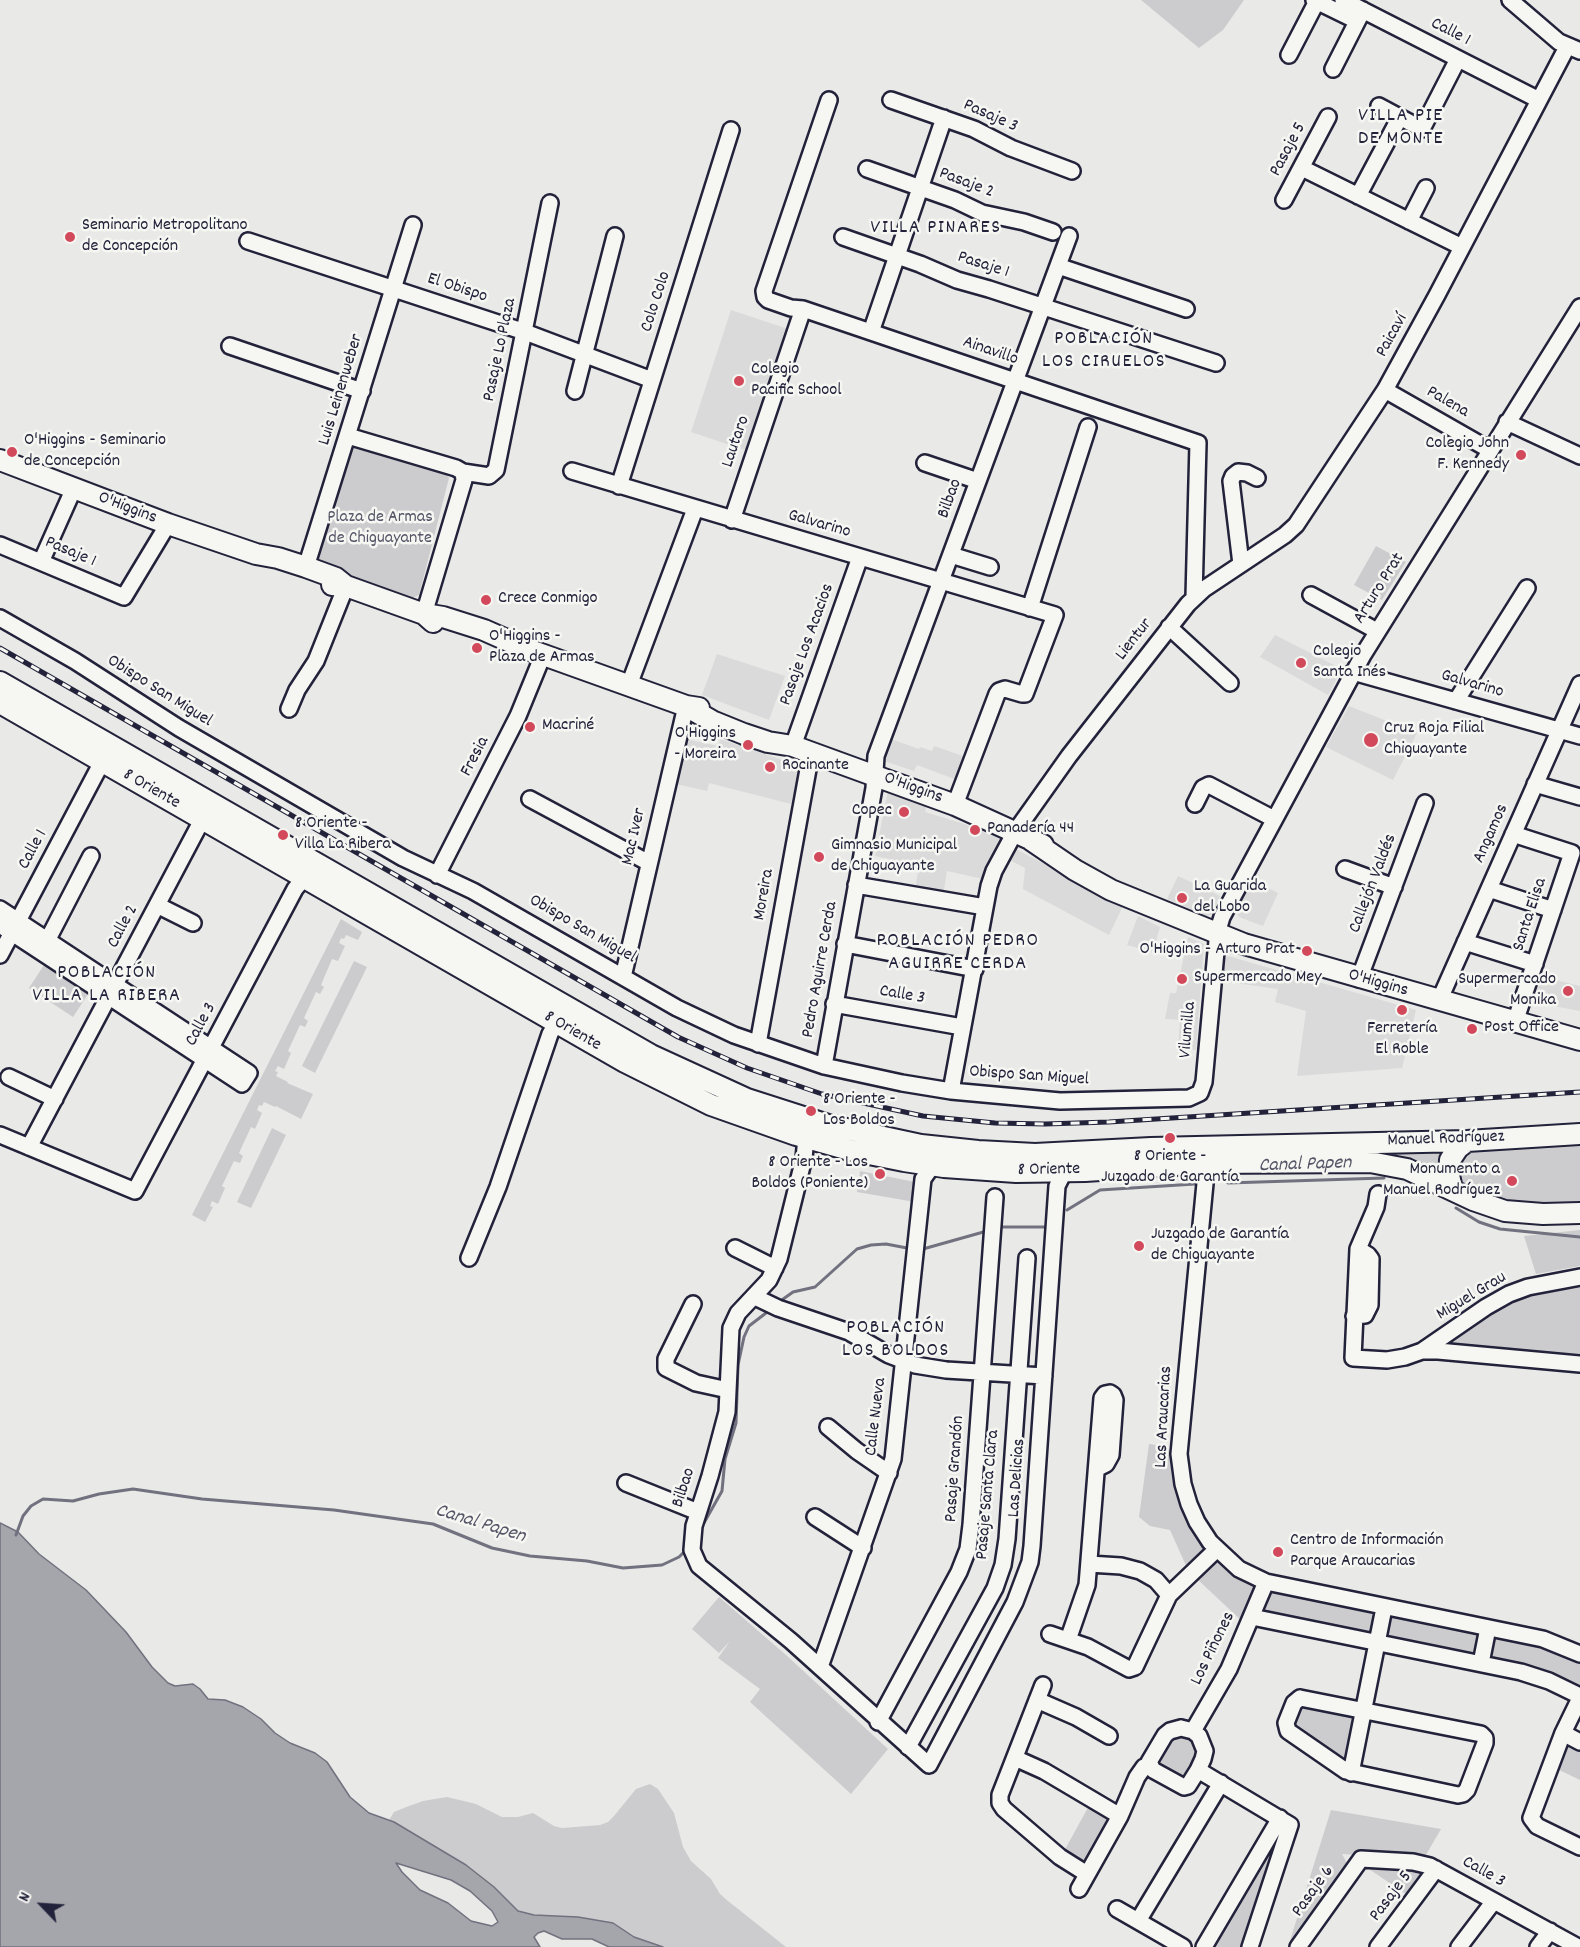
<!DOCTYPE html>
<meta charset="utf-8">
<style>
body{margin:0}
#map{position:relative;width:1580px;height:1947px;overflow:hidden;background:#e9e9e7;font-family:Dekko,sans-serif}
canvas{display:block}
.north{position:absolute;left:12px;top:1875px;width:60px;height:60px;-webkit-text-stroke:4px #f6f6f2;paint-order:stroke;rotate:295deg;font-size:16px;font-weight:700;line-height:24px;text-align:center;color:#22223b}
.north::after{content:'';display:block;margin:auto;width:21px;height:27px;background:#22223b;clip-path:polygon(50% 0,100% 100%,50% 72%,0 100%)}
</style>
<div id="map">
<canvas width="1580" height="1947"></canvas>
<div class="north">N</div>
</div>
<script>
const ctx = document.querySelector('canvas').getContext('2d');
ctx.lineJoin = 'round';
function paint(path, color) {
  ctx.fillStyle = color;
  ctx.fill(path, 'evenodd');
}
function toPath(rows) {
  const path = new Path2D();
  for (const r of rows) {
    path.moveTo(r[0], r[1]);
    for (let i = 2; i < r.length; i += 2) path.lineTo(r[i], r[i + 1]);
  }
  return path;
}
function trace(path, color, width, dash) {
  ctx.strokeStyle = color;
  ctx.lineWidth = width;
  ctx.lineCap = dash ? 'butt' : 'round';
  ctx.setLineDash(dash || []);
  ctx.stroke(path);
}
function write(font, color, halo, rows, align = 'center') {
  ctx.font = font + ' Dekko,sans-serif';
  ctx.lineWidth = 5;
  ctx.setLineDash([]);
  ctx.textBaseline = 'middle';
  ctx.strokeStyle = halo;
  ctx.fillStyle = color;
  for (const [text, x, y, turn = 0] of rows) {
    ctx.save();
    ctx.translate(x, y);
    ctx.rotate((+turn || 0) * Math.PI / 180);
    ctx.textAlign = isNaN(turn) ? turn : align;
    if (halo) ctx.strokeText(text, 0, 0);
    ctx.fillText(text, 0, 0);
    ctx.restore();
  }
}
const built = toPath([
 [731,310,788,329,748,451,691,432],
 [1275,635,1342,669,1328,695,1260,657],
 [717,654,785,676,769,720,702,695],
 [1349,706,1417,733,1393,780,1326,747],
 [686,739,718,746,720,739,800,766,791,804,709,783,707,791,676,784],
 [891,739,919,749,920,747,932,751,934,746,966,757,957,780,917,765,914,771,884,761],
 [888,791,927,804,925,812,971,826,1003,841,988,872,985,872,983,879,947,871,943,896,915,890,919,865,875,856],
 [1012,847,1123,906,1109,935,1023,889,1025,868,1006,858],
 [1178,876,1220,896,1213,914,1207,916,1167,899],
 [1253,880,1278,893,1263,926,1239,917,1236,911],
 [1138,916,1160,927,1153,952,1127,945],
 [1188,937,1204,944,1196,1050,1178,1049,1180,1020,1165,1019,1170,993,1176,993],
 [1228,956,1416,1010,1402,1068,1297,1076,1306,1011,1275,1002,1278,989,1221,981,1224,959],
 [1535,975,1580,986,1580,1011,1527,1001]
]);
const green = toPath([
 [1141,0,1244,0,1223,30,1199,48],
 [358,444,443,471,449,478,419,595,410,599,318,567,314,559,352,448],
 [1376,546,1406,562,1382,600,1354,585],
 [341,919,362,932,358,940,346,935,344,939,341,938,339,943,345,946,338,961,332,959,321,985,324,987,320,994,316,992,304,1018,308,1021,305,1027,300,1025,288,1051,291,1053,284,1069,278,1066,275,1071,278,1072,276,1076,288,1082,287,1083,313,1094,301,1119,276,1106,275,1107,264,1102,262,1106,259,1105,257,1110,262,1113,255,1129,251,1127,239,1153,243,1156,240,1163,234,1161,222,1186,225,1188,218,1204,212,1201,210,1206,213,1207,205,1222,192,1215],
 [354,961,367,967,315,1073,302,1066],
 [46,962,90,991,73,1017,29,988],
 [272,1128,286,1135,251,1208,237,1202],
 [1580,1143,1580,1207,1508,1206,1438,1176,1231,1156],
 [860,1171,915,1182,917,1185,915,1202,857,1192],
 [1580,1230,1580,1266,1536,1274,1524,1236],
 [1580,1284,1580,1354,1449,1347,1447,1342,1521,1295],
 [1149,1444,1162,1446,1169,1449,1172,1478,1180,1507,1193,1533,1206,1549,1188,1570,1170,1530,1150,1526,1139,1517],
 [1216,1560,1254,1585,1255,1588,1243,1622,1196,1578],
 [1282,1589,1281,1593,1371,1613,1372,1610,1377,1613,1374,1635,1265,1613,1262,1609,1269,1591],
 [719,1597,786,1655,888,1749,851,1794,750,1702,760,1689,718,1658,730,1641,719,1653,692,1629],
 [1392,1617,1480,1634,1476,1657,1385,1641,1388,1619],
 [1496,1637,1551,1649,1580,1663,1580,1689,1489,1659,1492,1639],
 [1300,1704,1357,1714,1348,1768,1292,1729],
 [1180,1733,1194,1740,1198,1755,1185,1778,1181,1779,1158,1765,1156,1759,1165,1742],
 [1567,1741,1580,1747,1580,1780,1555,1768],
 [650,1784,658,1789,674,1813,683,1847,691,1861,711,1879,720,1894,728,1901,786,1947,663,1947,634,1937,613,1923,578,1917,523,1914,512,1907,494,1887,466,1865,389,1820,394,1812,409,1806,423,1801,447,1797,476,1804,502,1817,518,1817,533,1813,554,1826,562,1828,600,1825,608,1822,614,1816,636,1789],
 [1090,1804,1113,1817,1087,1865,1063,1853],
 [1331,1810,1441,1829,1423,1860,1342,1854,1348,1865,1293,1947,1288,1947],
 [1284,1826,1246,1947,1211,1947],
 [1366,1867,1421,1873,1425,1877,1409,1896]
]);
const water = toPath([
 [0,1523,18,1532,39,1554,86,1590,126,1632,152,1667,168,1683,175,1686,193,1684,200,1689,208,1699,225,1700,243,1707,261,1719,275,1733,290,1743,315,1753,327,1762,350,1797,369,1813,394,1822,466,1865,494,1887,518,1911,534,1915,578,1917,613,1923,634,1937,663,1947,609,1947,592,1939,562,1939,544,1931,538,1933,534,1937,540,1947,0,1947,0,1523],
 [396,1863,451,1880,470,1891,492,1911,498,1922,492,1926,471,1921,448,1903,420,1890,402,1872,396,1863]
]);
const stream = toPath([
 [1228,1183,1384,1178],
 [1456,1208,1479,1222,1500,1229,1580,1237],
 [1067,1210,1100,1190,1195,1184],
 [998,1227,1047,1227],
 [923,1249,987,1231],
 [779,1302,793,1292,815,1287,857,1249,871,1245,886,1244,907,1248],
 [700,1530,722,1491,725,1459,736,1423,738,1365,744,1337,749,1326,766,1313],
 [16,1535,23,1516,31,1506,43,1499,73,1501,99,1494,133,1489,202,1499,334,1510,433,1524,492,1548,530,1556,587,1561,623,1568,662,1565,679,1557,686,1550]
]);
const minor = toPath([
 [1314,0,1357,21],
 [1343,0,1539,100],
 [1510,0,1559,42,1580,51],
 [1289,55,1317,1],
 [1333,69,1363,10],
 [829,100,764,291,765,297,768,300,791,308,803,309,1198,443,1194,597],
 [891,100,974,129,1011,148,1072,171],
 [1379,106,1422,129,1458,59],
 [1302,168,1462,247],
 [867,169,955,200,982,213,1024,222,1053,232],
 [1358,196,1400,117],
 [1284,200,1328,117],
 [1409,221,1426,188],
 [843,237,920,264,957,280,989,289,1216,363],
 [248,241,525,332,652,380],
 [1058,266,1186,309],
 [871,332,944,118],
 [230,346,362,391],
 [1385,390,1490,450],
 [575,391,615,236],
 [1507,422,1580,456],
 [348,436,456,468,463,472],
 [925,463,978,481],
 [572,471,1055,615,1025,694,1022,694,1005,689,999,691,997,694,955,805],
 [463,472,489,476,496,470,550,203],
 [619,486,731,130],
 [732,520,803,309],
 [0,545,124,597,168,524],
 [951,555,990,567],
 [41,562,74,488],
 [1241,564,1231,481,1233,476,1238,472,1247,473,1257,478],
 [306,567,413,225],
 [1311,595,1377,631],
 [1030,608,1088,427],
 [424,614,464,480,463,472],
 [0,618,75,661,179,728,403,858,473,891,677,1008,734,1035,824,1066,902,1083,951,1091,1060,1101,1189,1098,1200,1093,1204,1082,1218,930,1222,917,1363,655,1580,307],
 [1169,627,1230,683],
 [1353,672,1580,736],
 [629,685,695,509],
 [1456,701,1527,588],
 [289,709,297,690,316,661,346,586],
 [793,746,860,557],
 [1535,784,1580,797],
 [530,799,649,863],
 [1195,804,1203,788,1209,785,1274,819],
 [1513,834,1572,853,1515,1022],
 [1345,869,1394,887],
 [437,875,518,716,543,655],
 [856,885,985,907],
 [1489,889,1553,910],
 [157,905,193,923],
 [0,909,249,1073,242,1084,0,925],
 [47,941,91,856],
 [1465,942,1535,964],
 [845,944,975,969],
 [0,955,102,762],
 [623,977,686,706],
 [1359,979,1425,803],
 [1439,1001,1580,684],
 [834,1004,962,1027],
 [758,1044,811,753],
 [824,1066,874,788,876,756,1069,236],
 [9,1077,55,1099],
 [951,1091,989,886,994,871,1015,832,1069,756,1188,604,1204,589,1285,535,1296,525,1385,390,1437,295,1567,47],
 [0,1135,135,1191,295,889,304,878],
 [806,1138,804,1158,779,1259,769,1280,738,1313,731,1328,727,1412,710,1476,694,1526,692,1550,699,1566,791,1641,929,1765,1015,1602,1030,1562,1032,1546,1057,1186,1064,1172],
 [29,1147,202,820],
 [1205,1153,1206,1173,1179,1454,1183,1484,1189,1504,1197,1522,1210,1542,1239,1569,1266,1582,1543,1639,1580,1654],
 [1378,1194,1376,1207,1358,1249,1353,1358,1387,1360,1405,1357,1422,1351,1438,1351,1580,1364],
 [735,1248,775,1268],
 [469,1258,498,1187,550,1034,556,1023],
 [755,1297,778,1308,849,1332,889,1355,915,1365,946,1370,1044,1376],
 [693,1304,666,1359,666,1368,696,1383,728,1390],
 [1354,1316,1365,1315,1370,1305,1371,1259,1368,1255,1358,1249],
 [1422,1351,1486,1307,1509,1294,1528,1287,1580,1277],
 [828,1427,857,1451,889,1473],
 [626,1483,698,1512],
 [815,1517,863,1548],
 [1089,1564,1121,1566,1140,1571,1156,1580,1169,1595],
 [1252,1617,1521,1672,1549,1681,1580,1696],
 [1050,1634,1088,1647,1129,1669,1135,1667,1169,1595,1217,1549],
 [1068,1640,1087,1585,1102,1398,1105,1394,1110,1393,1113,1395,1115,1400,1111,1455,1106,1464,1098,1468],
 [1481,1663,1488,1628],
 [820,1667,893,1459,923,1179,933,1165],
 [1043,1685,1000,1795,1000,1803,1004,1809,1060,1857,1087,1874],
 [1300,1698,1481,1734,1485,1738,1485,1743,1467,1790,1463,1794,1458,1795,1346,1771,1288,1731,1286,1723,1294,1703,1300,1698],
 [1580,1698,1563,1733,1531,1818,1537,1826,1580,1847],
 [1037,1700,1076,1717,1109,1736],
 [878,1722,959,1572,968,1549,971,1525,995,1197],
 [1181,1728,1193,1731,1199,1736,1205,1751,1203,1759,1198,1770,1188,1786,1184,1787,1153,1770,1149,1762,1165,1735,1170,1731,1181,1728],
 [1193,1731,1229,1669,1266,1582],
 [1563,1733,1580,1742],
 [908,1747,995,1588,1003,1565,1007,1539,1027,1258],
 [1015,1758,1044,1771,1120,1816],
 [1198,1770,1290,1825,1250,1947],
 [1351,1773,1384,1608],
 [1079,1889,1120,1816,1137,1777,1144,1767,1149,1765],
 [1117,1909,1183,1947],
 [1138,1921,1221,1783],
 [1204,1947,1280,1818],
 [1298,1947,1361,1859,1413,1862,1430,1866,1578,1947],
 [1378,1947,1436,1869],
 [1459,1947,1494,1901],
 [1538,1947,1550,1931]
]);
const major = toPath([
 [0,460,168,524,256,554,278,558,306,567,336,578,346,586],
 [332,585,346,586,424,614,433,622],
 [424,614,443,617,484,630,527,649,686,706,699,708],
 [0,682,651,1055,747,1099,828,1125,921,1145,978,1151,1035,1154,1151,1148,1467,1141,1580,1134],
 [0,703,625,1062,711,1105,796,1135,849,1150,904,1161,944,1167,1016,1172,1085,1171,1205,1163,1370,1162,1407,1169,1473,1200,1505,1211,1543,1214,1580,1213],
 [686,706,712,721,744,734,768,742,793,746,955,805,1043,845],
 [1031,840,1075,870,1111,890,1244,944,1580,1040],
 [1452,1189,1449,1175,1450,1160,1458,1148,1467,1141]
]);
const rail = toPath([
 [0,648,678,1037,747,1068,822,1094,923,1116,995,1123,1045,1124,1109,1122,1580,1092]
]);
const markers = [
 [70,237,6,"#d1495b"],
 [739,381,6,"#d1495b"],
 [12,452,6,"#d1495b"],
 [1521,455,6,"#d1495b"],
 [486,600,6,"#d1495b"],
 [477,648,6,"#d1495b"],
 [1301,663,6,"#d1495b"],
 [530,727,6,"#d1495b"],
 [1371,740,8,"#d1495b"],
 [748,745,6,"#d1495b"],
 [770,767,6,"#d1495b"],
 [904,812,6,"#d1495b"],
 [975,830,6,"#d1495b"],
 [283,835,6,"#d1495b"],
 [819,857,6,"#d1495b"],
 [1182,898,6,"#d1495b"],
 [1307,951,6,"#d1495b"],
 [1182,979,6,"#d1495b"],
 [1568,991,6,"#d1495b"],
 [1402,1010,6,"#d1495b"],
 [1472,1029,6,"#d1495b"],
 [811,1111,6,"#d1495b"],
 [1170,1138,6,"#d1495b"],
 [880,1174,6,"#d1495b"],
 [1512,1181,6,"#d1495b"],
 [1139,1246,6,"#d1495b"],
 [1278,1552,6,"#d1495b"]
];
const streetNames = [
 ["Calle 1",1450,33,27],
 ["Pasaje 3",990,117,24],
 ["Pasaje 5",1289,150,-62],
 ["Pasaje 2",966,184,21],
 ["Pasaje 1",983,266,18],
 ["El Obispo",457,289,18],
 ["Colo Colo",657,302,-72],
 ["Paicaví",1393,336,-61],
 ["Pasaje Lo Plaza",501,350,-78],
 ["Ainavillo",990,352,19],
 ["Luis Leinenweber",342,390,-73],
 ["Palena",1447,403,30],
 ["Lautaro",737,442,-71],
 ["Bilbao",951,499,-70],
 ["O'Higgins",127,509,21],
 ["Galvarino",819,525,16],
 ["Pasaje 1",70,553,23],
 ["Arturo Prat",1380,589,-58],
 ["Lientur",1135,640,-52],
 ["Pasaje Los Acacios",808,645,-70],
 ["Galvarino",1472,685,16],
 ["Obispo San Miguel",159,692,32],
 ["Fresia",476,757,-63],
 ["O'Higgins",913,789,20],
 ["8 Oriente",151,790,30],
 ["Angamos",1492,834,-66],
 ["Mac Iver",635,837,-77],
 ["Calle 1",34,850,-62],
 ["Callejón Valdés",1374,884,-69],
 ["Moreira",765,895,-80],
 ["Santa Elisa",1531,915,-72],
 ["Calle 2",124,927,-62],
 ["Obispo San Miguel",582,930,30],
 ["Pedro Aguirre Cerda",821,970,-80],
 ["O'Higgins",1378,984,16],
 ["Calle 3",902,996,10],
 ["Calle 3",202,1025,-62],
 ["Vilumilla",1189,1030,-85],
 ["8 Oriente",572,1032,30],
 ["Obispo San Miguel",1029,1077,4],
 ["Manuel Rodríguez",1446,1140,-2],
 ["8 Oriente",1049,1171,-1],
 ["Miguel Grau",1472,1297,-31],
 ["Calle Nueva",877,1417,-83],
 ["Las Araucarias",1165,1417,-87],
 ["Pasaje Grandón",956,1469,-86],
 ["Las Delicias",1018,1478,-86],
 ["Bilbao",685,1488,-72],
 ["Pasaje Santa Clara",989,1495,-85],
 ["Los Piñones",1214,1649,-64],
 ["Calle 3",1483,1873,29],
 ["Pasaje 6",1314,1892,-54],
 ["Pasaje 5",1392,1897,-53]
];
const poiNames = [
 ["Seminario Metropolitano",82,227],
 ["de Concepción",82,248],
 ["Colegio",751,371],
 ["Pacific School",751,392],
 ["O'Higgins - Seminario",24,442],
 ["de Concepción",24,463],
 ["Colegio John",1509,445,"right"],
 ["F. Kennedy",1509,466,"right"],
 ["Crece Conmigo",498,600],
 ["O'Higgins -",489,638],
 ["Plaza de Armas",489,659],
 ["Colegio",1313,653],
 ["Santa Inés",1313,674],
 ["Macriné",542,727],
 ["Cruz Roja Filial",1384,730],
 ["Chiguayante",1384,751],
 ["O'Higgins",736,735,"right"],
 ["- Moreira",736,756,"right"],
 ["Rocinante",782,767],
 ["Copec",892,812,"right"],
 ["8 Oriente -",295,825],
 ["Villa La Ribera",295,846],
 ["Panadería 44",987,830],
 ["Gimnasio Municipal",831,847],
 ["de Chiguayante",831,868],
 ["La Guarida",1194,888],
 ["del Lobo",1194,909],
 ["O'Higgins - Arturo Prat",1295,951,"right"],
 ["Supermercado Mey",1194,979],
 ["Supermercado",1556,981,"right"],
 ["Monika",1556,1002,"right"],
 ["Post Office",1484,1029],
 ["Ferretería",1402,1030,"center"],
 ["El Roble",1402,1051,"center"],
 ["8 Oriente -",823,1101],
 ["Los Boldos",823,1122],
 ["8 Oriente -",1170,1158,"center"],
 ["Juzgado de Garantía",1170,1179,"center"],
 ["8 Oriente - Los",868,1164,"right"],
 ["Boldos (Poniente)",868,1185,"right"],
 ["Monumento a",1500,1171,"right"],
 ["Manuel Rodríguez",1500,1192,"right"],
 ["Juzgado de Garantía",1151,1236],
 ["de Chiguayante",1151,1257],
 ["Centro de Información",1290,1542],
 ["Parque Araucarias",1290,1563]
];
const parkNames = [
 ["Plaza de Armas",380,519],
 ["de Chiguayante",380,540]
];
const neighbourhoodNames = [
 ["VILLA PIE",1401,117],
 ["DE MONTE",1401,140],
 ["VILLA PINARES",936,229],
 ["POBLACIÓN",1104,340],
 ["LOS CIRUELOS",1104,363],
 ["POBLACIÓN PEDRO",958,942],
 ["AGUIRRE CERDA",958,965],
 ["POBLACIÓN",107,974],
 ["VILLA LA RIBERA",107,997],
 ["POBLACIÓN",896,1329],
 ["LOS BOLDOS",896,1352]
];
const waterNames = [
 ["Canal Papen",1305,1166,-2],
 ["Canal Papen",480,1525,17]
];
paint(built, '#dadada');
paint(green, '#ccccce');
paint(water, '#a5a5ac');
trace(water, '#71717f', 1.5);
trace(stream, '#71717f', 3);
trace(minor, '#22223b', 20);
trace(major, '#22223b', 24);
trace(minor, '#f6f6f2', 15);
trace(major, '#f6f6f2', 20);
trace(rail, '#22223b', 5);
trace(rail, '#f6f6f2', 3, [9]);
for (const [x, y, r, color] of markers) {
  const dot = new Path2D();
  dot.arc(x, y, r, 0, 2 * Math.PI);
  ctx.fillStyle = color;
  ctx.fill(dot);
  trace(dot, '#f6f6f2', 2);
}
write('18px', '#22223b', '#f6f6f2', streetNames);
write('18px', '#22223b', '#f6f6f2', poiNames, 'left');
write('18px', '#555567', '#f6f6f2', parkNames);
ctx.letterSpacing = '1.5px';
write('20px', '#22223b', '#f6f6f2', neighbourhoodNames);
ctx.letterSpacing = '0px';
write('italic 20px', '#565668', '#f6f6f2', waterNames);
</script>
